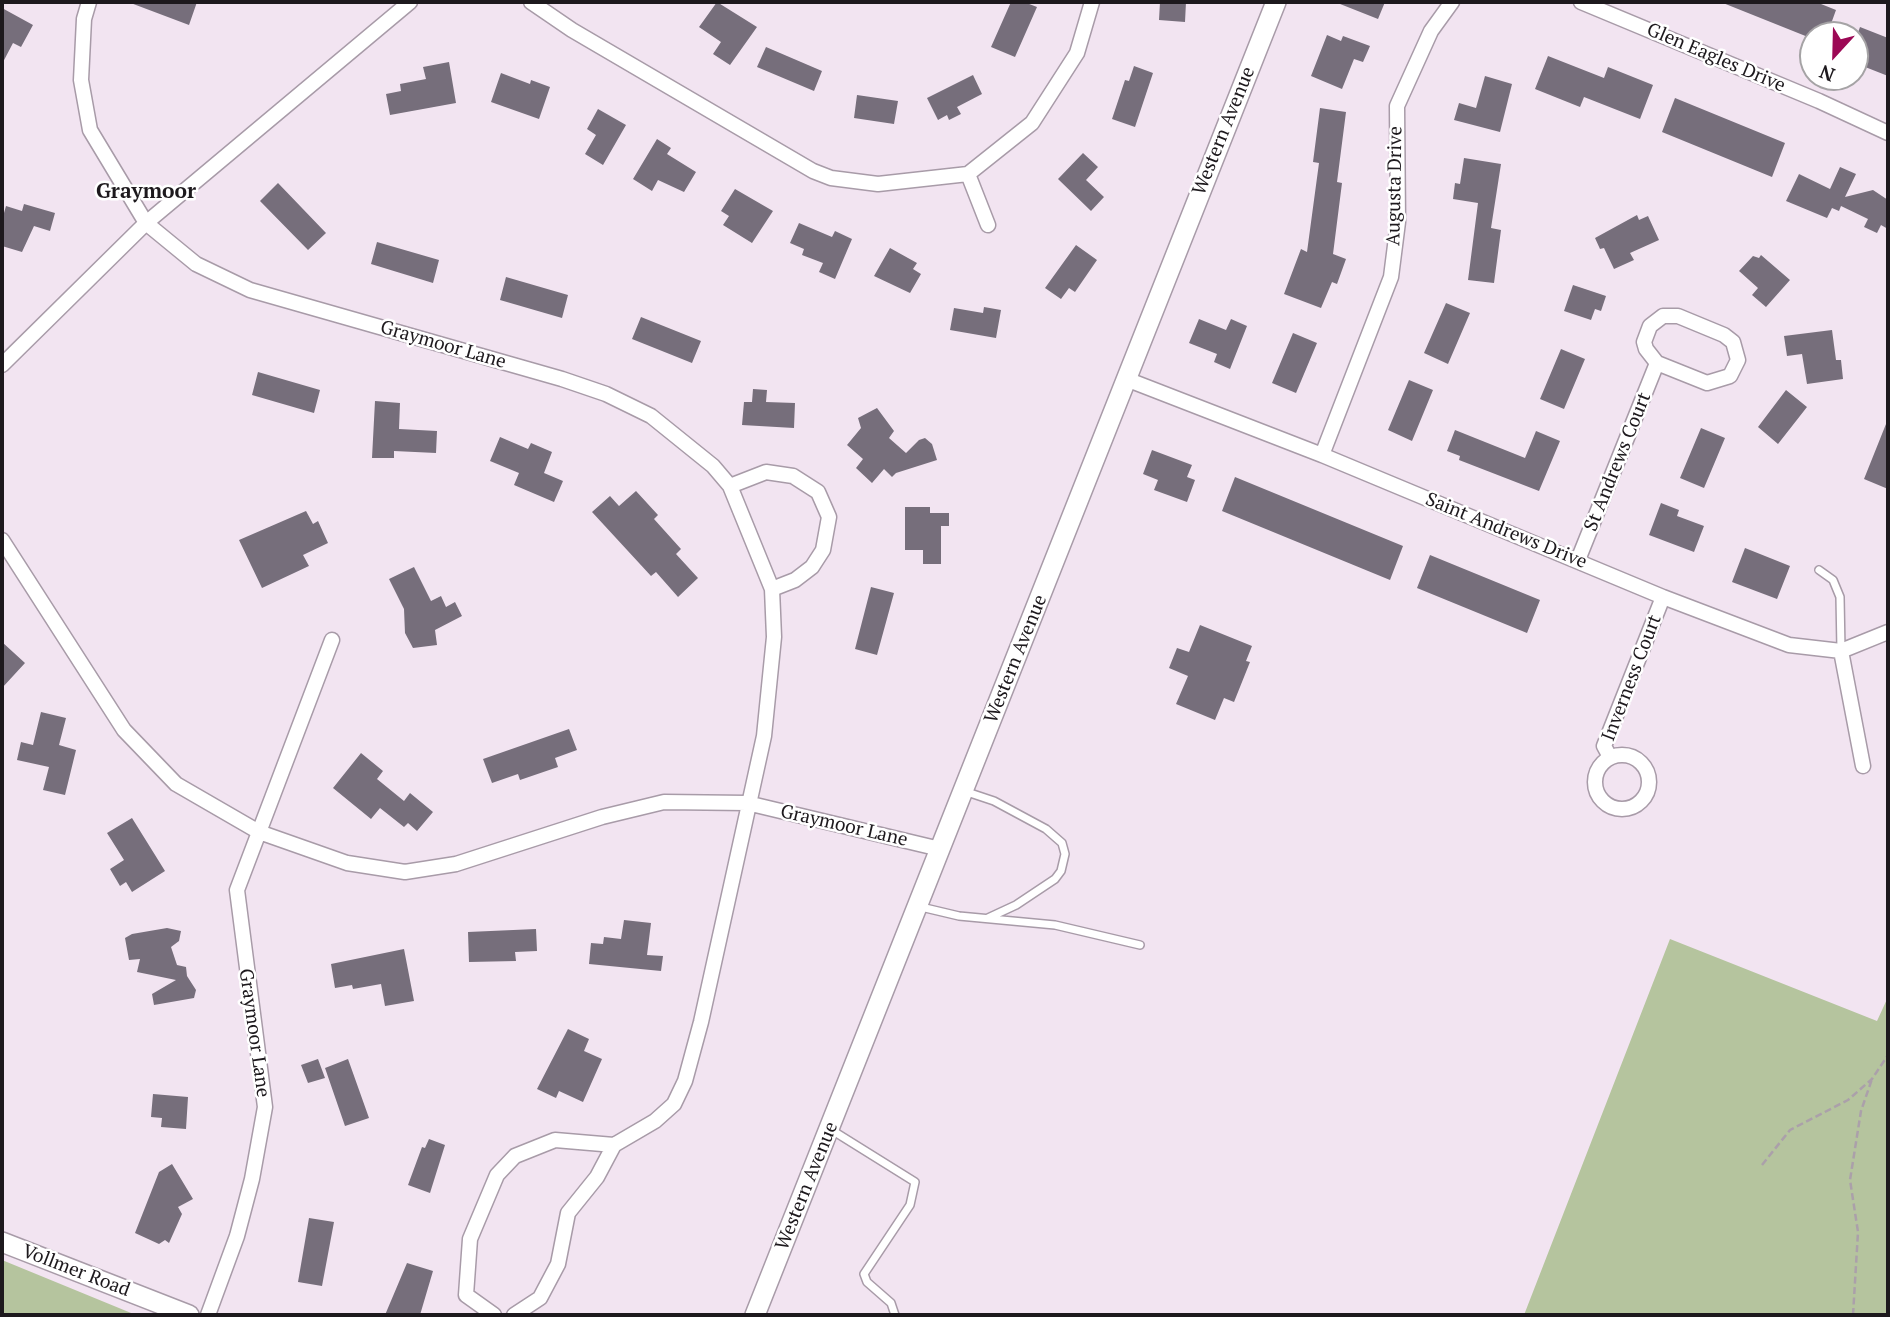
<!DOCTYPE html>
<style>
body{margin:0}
#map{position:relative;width:1890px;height:1317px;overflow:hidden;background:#f2e4f1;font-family:"PT Serif",serif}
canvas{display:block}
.frame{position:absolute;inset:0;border:4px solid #1d191d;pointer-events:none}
.north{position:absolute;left:1799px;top:21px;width:70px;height:70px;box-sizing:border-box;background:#fff;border:2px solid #a5a3a5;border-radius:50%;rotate:202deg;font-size:19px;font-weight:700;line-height:28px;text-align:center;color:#1d191d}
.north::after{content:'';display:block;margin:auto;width:24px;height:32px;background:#9c0855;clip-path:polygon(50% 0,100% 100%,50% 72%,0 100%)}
</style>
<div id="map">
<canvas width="1890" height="1317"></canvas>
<div class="frame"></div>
<div class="north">N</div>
</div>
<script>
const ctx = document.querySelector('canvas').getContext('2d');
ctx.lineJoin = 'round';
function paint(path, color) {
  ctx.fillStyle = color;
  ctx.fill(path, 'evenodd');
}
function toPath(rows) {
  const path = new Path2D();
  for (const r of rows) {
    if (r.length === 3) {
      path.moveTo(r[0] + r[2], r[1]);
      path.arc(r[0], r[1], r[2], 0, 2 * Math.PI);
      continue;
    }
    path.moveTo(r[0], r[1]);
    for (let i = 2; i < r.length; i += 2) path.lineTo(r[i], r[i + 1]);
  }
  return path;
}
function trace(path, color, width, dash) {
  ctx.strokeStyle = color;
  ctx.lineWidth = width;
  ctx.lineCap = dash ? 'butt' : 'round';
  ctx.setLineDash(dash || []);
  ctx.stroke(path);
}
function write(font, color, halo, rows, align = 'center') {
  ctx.font = font + ' "PT Serif",serif';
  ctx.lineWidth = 5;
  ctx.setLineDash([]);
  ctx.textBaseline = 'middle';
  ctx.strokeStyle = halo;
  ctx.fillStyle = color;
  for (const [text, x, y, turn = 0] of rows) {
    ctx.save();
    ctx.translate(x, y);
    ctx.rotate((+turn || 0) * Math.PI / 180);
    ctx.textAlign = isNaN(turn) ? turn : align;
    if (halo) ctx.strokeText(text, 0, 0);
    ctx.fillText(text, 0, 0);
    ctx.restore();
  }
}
const green = toPath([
 [1670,939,1877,1021,1888,997,1888,1315,1524,1315],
 [2,1260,136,1315,2,1315]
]);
const building = toPath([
 [128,2,197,2,189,25],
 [717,2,757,27,730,65,713,54,721,42,699,27],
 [1011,2,1024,2,1037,7,1015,57,991,47],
 [1160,2,1186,2,1185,22,1159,20],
 [1335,2,1385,2,1378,19],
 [1816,2,1836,10,1827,35,1813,35,1813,39,1723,3],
 [2,8,33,25,21,47,13,43,2,64],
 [1860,27,1888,38,1888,76,1855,63,1855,41],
 [1327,35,1341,41,1343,36,1370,46,1363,62,1354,59,1342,89,1311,76],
 [766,47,822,71,814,91,757,67],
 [1548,56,1604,78,1608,67,1653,85,1640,119,1584,97,1580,107,1535,89],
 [449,62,456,103,390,115,386,94,401,91,400,84,426,79,423,67],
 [1134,66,1153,73,1135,127,1112,119,1125,80,1129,81],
 [501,73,530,84,531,80,550,87,539,119,491,102],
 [973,75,982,94,957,107,961,114,949,120,947,115,938,120,927,98],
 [1485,76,1512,84,1500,132,1454,120,1459,103,1476,108],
 [857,95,898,101,894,124,854,118],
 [1675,98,1785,143,1772,177,1662,132],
 [1320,108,1346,112,1337,182,1342,183,1333,254,1346,259,1337,284,1332,282,1321,308,1284,294,1301,249,1307,252,1319,163,1313,162],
 [598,109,626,125,603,165,585,154,596,135,587,129],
 [657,139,671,148,667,154,696,172,684,192,658,180,652,191,633,179],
 [1083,153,1098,167,1086,180,1104,197,1091,211,1058,179],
 [1464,158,1501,164,1491,228,1501,230,1494,283,1468,280,1478,203,1453,199,1455,183,1460,184],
 [1840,167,1856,174,1845,197,1873,190,1888,200,1888,229,1881,225,1877,233,1864,227,1868,219,1841,206,1839,211,1832,208,1827,218,1786,201,1799,174,1830,189],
 [278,183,326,233,308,250,260,201],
 [735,189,773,211,752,243,723,225,729,216,721,211],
 [24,204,55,213,50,231,34,226,22,252,2,246,2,220,6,206,22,211],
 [1637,215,1639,220,1648,216,1659,240,1630,253,1634,260,1614,269,1604,248,1600,249,1595,238],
 [799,223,832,237,835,231,852,239,835,279,819,272,823,263,802,255,804,249,790,243],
 [377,242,439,260,433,283,371,264],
 [1076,245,1097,260,1075,292,1069,288,1061,299,1045,288],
 [890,248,917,263,913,269,921,274,910,293,874,276],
 [1761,255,1790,280,1766,307,1752,295,1758,288,1739,271,1753,256,1759,258],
 [506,277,568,295,562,318,500,300],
 [1573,285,1606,296,1601,311,1595,309,1591,320,1564,311],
 [1446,303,1470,313,1448,364,1424,353],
 [984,307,1001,310,996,338,950,330,954,308,983,313],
 [641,317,701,341,692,363,632,339],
 [1199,319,1226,330,1231,319,1247,326,1230,369,1214,362,1217,354,1189,343],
 [1832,330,1836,360,1841,360,1843,379,1807,384,1802,354,1787,356,1784,336],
 [1293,333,1317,343,1296,393,1272,383],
 [1561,349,1585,359,1564,409,1540,399],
 [258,372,320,390,314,413,252,395],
 [1409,380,1433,390,1412,441,1388,430],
 [753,389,767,390,766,402,795,403,794,428,742,425,744,402,752,402],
 [1786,390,1807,407,1778,444,1758,427],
 [375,401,400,403,399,429,437,431,436,453,394,451,394,458,372,458],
 [877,408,894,431,889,438,906,453,919,440,925,438,932,444,937,460,896,473,892,477,884,469,872,483,856,468,863,459,847,445,861,428,858,418],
 [1888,419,1888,489,1864,479],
 [1701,428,1725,438,1704,488,1680,478],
 [1455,430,1525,458,1536,431,1560,441,1539,491,1459,460,1460,456,1447,451],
 [500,437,528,449,531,443,552,452,544,473,563,481,554,502,514,485,519,473,490,461],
 [1152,450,1192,465,1187,477,1195,480,1187,502,1154,490,1158,480,1143,474],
 [1235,477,1403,546,1390,580,1222,511],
 [636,491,658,515,654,519,681,549,676,554,698,578,678,597,656,572,651,576,592,512,610,496,619,506],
 [1661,503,1679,510,1677,516,1704,526,1694,552,1649,535],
 [905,507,930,507,930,513,949,513,949,526,941,526,941,564,923,564,923,550,905,550],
 [306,511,313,524,318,521,328,543,303,555,309,566,262,588,239,540],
 [1745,548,1790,566,1777,599,1732,582],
 [1430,555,1540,600,1527,633,1417,588],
 [414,567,431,601,441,596,446,607,455,602,462,616,435,630,437,645,413,648,405,633,404,609,389,579],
 [871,587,894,593,877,655,855,649],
 [1200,625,1252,646,1246,661,1250,662,1234,702,1224,698,1215,720,1176,704,1188,676,1169,668,1177,648,1189,652],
 [2,642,25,663,2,688],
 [41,712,66,718,59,745,76,750,65,795,43,790,49,767,17,760,21,742,33,745],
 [569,729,577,750,555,758,558,767,520,780,518,774,492,783,483,759],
 [361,753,383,771,377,779,404,801,410,793,433,812,417,831,408,823,404,827,380,808,371,819,333,788],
 [132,818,165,871,132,892,126,882,120,886,110,869,124,860,107,833],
 [624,920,651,923,647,955,663,956,661,971,589,964,591,943,603,944,604,937,621,939],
 [167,928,181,931,179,941,171,947,177,965,186,967,187,976,196,990,194,998,154,1005,152,994,176,980,137,972,140,959,129,960,125,938,132,934],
 [536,929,537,951,515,952,516,961,469,962,468,932],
 [404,949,414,1001,385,1006,381,984,353,989,352,985,335,988,331,964],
 [568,1029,589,1039,584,1051,602,1059,583,1102,559,1091,556,1098,537,1089],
 [318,1059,325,1078,308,1083,301,1065],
 [348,1059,369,1118,345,1126,325,1068],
 [153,1094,188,1097,186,1129,161,1127,162,1118,151,1117],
 [429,1139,445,1145,430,1193,408,1185,422,1147,425,1148],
 [172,1164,193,1199,178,1207,182,1214,169,1243,165,1240,159,1244,135,1233,159,1172],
 [309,1218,334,1222,322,1286,298,1282],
 [407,1263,433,1271,420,1315,385,1315]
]);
const path = toPath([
 [1762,1165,1790,1130,1848,1100,1872,1079,1888,1055],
 [1853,1315,1858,1232,1850,1180,1861,1111,1872,1079]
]);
const lane = toPath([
 [1819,570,1833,580,1840,597,1841,650],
 [964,791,994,801,1046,829,1062,843,1065,854,1061,871,1055,879,1016,905,988,918],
 [921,907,959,916,1055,925,1140,945],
 [830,1129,915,1182,910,1205,864,1274,867,1282,891,1303,895,1315]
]);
const street = toPath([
 [89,2,84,19,81,80,90,130,146,223,196,264,250,290,562,379,606,394,651,416,713,466,730,486,766,472,793,476,818,492,829,517,823,550,812,567,795,580,772,589],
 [531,2,572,30,813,171,831,178,878,184,968,174,988,225],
 [1581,2,1819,101,1888,133],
 [968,174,1032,123,1077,53,1092,2],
 [2,365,146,223,410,2],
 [1126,379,1322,455,1663,597,1789,645,1841,651,1888,632],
 [1322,455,1391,277,1398,222,1397,106,1431,31,1452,2],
 [2,540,124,730,176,784,259,832,347,863,405,872,456,864,602,817,664,802,747,803,940,849],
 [1578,560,1657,363,1646,349,1644,342,1650,326,1663,316,1678,316,1724,335,1733,342,1738,360,1730,376,1707,383,1657,363],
 [1841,651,1863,766],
 [1622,782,27],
 [1610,757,1604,746,1663,597],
 [208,1315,237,1236,252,1179,265,1107,237,890,332,640],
 [494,1315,466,1295,470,1239,497,1175,515,1156,555,1140,614,1145],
 [514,1315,540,1298,558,1264,568,1213,597,1177,614,1145,655,1121,674,1104,685,1081,701,1022,764,736,774,637,772,589,730,486]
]);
const secondary = toPath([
 [2,1242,189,1315],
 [755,1315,1276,2]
]);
const streetNames = [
 ["Glen Eagles Drive",1716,58,23],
 ["Western Avenue",1224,131,-68],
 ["Augusta Drive",1395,186,-89],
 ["Graymoor Lane",443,345,16],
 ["St Andrews Court",1618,462,-68],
 ["Saint Andrews Drive",1506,531,22],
 ["Western Avenue",1016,659,-68],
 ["Inverness Court",1632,678,-69],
 ["Graymoor Lane",844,826,13],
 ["Graymoor Lane",254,1033,82],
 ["Western Avenue",807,1186,-68],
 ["Vollmer Road",76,1271,21]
];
const neighbourhoodNames = [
 ["Graymoor",146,192]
];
paint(green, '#b5c49e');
paint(building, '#766e7b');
trace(lane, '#a89ba8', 10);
trace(street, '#a89ba8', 17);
trace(secondary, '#a89ba8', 22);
trace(path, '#aba0aa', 2.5, [7, 3.5]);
trace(lane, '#fff', 7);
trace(street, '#fff', 14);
trace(secondary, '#fff', 19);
write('19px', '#1d191d', '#fff', streetNames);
write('bold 21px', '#1d191d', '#fff', neighbourhoodNames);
</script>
